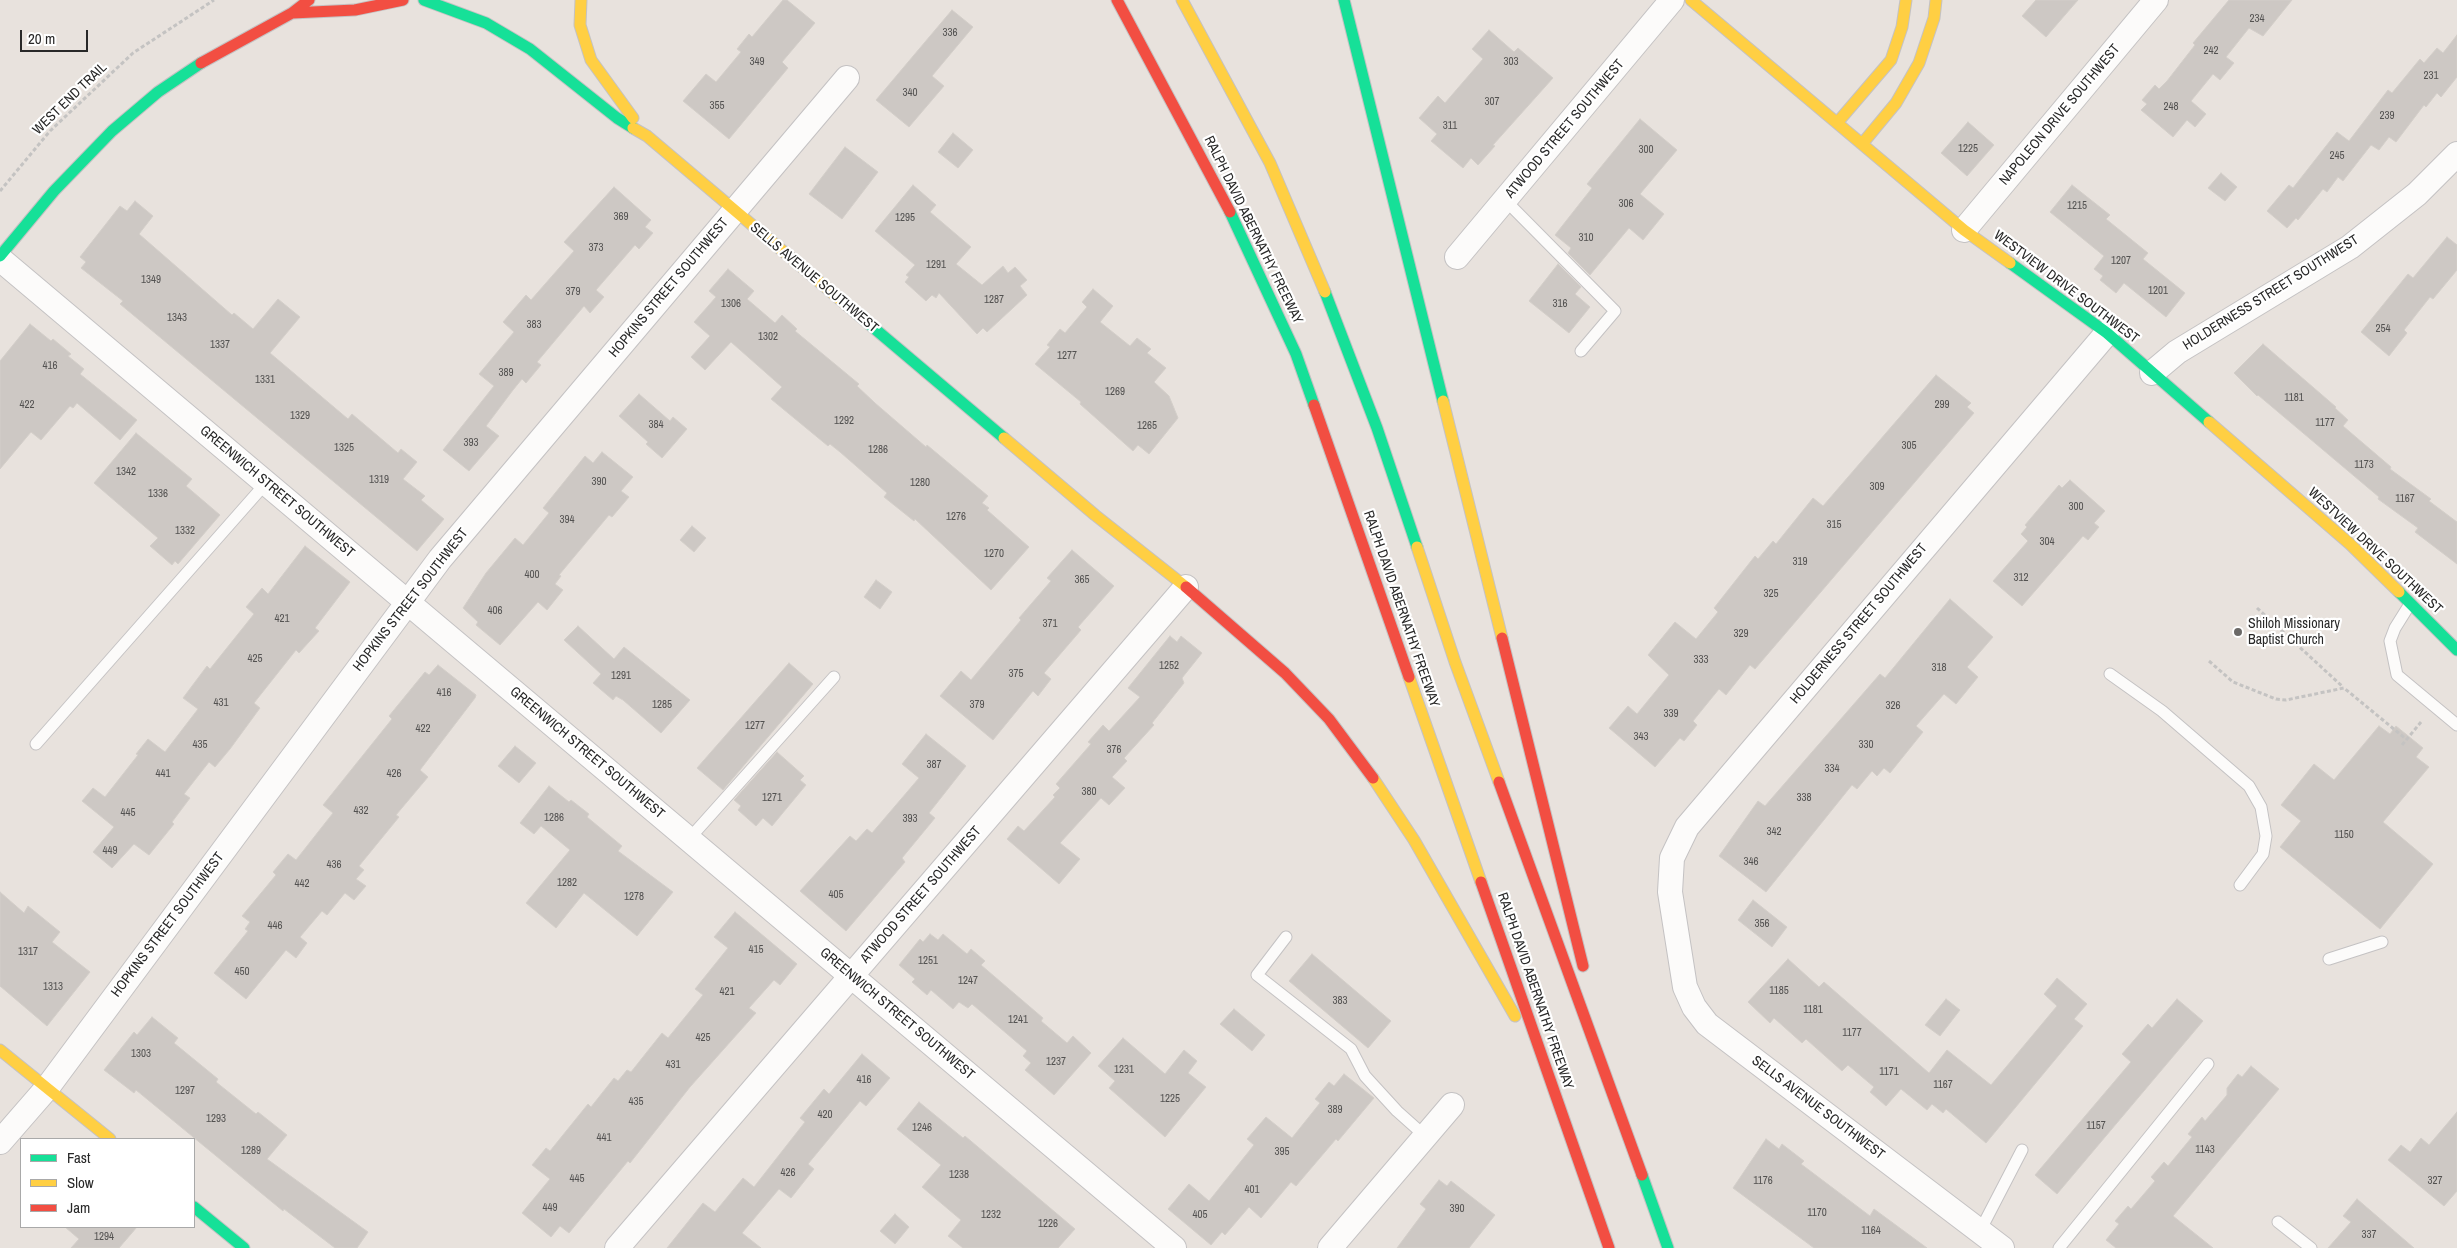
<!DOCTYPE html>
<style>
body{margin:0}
#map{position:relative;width:2457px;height:1248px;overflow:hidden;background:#e8e2dd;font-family:"Archivo Narrow",sans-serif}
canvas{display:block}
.legend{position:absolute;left:20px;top:1138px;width:175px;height:90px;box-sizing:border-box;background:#fff;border:1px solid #a9a9a9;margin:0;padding:6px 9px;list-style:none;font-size:15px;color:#282828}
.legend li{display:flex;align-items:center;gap:10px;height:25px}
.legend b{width:25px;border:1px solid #a9a9a9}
.scale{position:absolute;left:20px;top:30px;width:68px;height:22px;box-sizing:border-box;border:2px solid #282828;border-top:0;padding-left:6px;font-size:15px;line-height:18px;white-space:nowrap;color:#282828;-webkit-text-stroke:4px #fff;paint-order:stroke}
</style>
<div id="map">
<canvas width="2457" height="1248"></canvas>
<ul class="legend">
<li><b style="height:6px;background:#16e098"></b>Fast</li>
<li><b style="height:6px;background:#ffcf43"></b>Slow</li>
<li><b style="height:6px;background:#f24e42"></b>Jam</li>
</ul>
<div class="scale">20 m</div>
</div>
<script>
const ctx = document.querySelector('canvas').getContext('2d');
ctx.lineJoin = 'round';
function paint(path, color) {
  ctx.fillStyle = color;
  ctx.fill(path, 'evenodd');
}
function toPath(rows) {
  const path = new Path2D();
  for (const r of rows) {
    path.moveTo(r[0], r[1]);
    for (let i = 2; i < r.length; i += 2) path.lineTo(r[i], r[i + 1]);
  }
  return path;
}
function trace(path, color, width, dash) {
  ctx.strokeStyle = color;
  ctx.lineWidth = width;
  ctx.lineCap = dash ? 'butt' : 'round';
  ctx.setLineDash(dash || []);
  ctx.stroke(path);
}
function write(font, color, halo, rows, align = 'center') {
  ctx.font = font + ' "Archivo Narrow",sans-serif';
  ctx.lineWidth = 4.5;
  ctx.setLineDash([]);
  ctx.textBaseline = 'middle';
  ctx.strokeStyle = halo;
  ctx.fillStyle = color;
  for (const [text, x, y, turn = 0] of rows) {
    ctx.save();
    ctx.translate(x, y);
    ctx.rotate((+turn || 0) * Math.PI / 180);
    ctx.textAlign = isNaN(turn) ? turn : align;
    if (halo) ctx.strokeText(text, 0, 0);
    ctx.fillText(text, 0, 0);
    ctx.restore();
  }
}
const building = toPath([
 [783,0,787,0,815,23,782,62,788,68,729,139,683,101,706,74,716,82,741,52,737,49,749,34,752,37,783,0],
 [2036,0,2078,0,2046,37,2022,16,2036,0],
 [2229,0,2292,0,2263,36,2249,28,2226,57,2234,63,2220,80,2213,74,2191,101,2206,114,2195,127,2187,120,2173,137,2141,110,2147,104,2142,100,2155,85,2159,89,2167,81,2195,45,2193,43,2229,0],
 [952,10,973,27,932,76,944,86,909,127,876,100,952,10],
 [1489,30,1514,52,1518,48,1553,78,1493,145,1495,146,1478,165,1471,158,1463,168,1431,141,1437,134,1419,118,1438,96,1445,103,1483,59,1472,49,1489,30],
 [2457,35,2457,77,2441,97,2437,93,2426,107,2424,105,2396,142,2389,137,2379,150,2371,145,2343,181,2338,177,2327,192,2323,189,2298,220,2296,218,2287,228,2267,211,2289,185,2293,188,2337,132,2349,141,2388,90,2392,93,2420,59,2424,63,2437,48,2443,53,2457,35],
 [1640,119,1677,150,1640,194,1664,214,1643,240,1629,228,1590,275,1568,253,1571,248,1555,235,1592,188,1587,184,1640,119],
 [1968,122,1994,145,1967,176,1941,153,1968,122],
 [953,133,973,150,958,168,938,152,953,133],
 [845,147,878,172,842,219,809,194,845,147],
 [2221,173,2237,187,2225,201,2208,188,2221,173],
 [913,185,936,205,930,212,971,247,956,264,982,285,1003,266,1008,273,1015,267,1027,280,1020,286,1027,295,987,332,983,328,977,334,939,293,936,298,932,295,926,301,905,282,909,277,906,275,915,265,875,231,913,185],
 [2072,185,2110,215,2106,219,2148,253,2143,259,2185,293,2166,317,2124,283,2116,293,2100,280,2103,276,2094,269,2104,256,2050,212,2072,185],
 [614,187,651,220,645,227,653,233,639,249,635,245,596,290,604,297,590,313,584,306,537,362,541,365,526,383,522,379,513,390,486,426,499,436,469,471,443,450,494,386,479,374,514,332,503,322,526,295,531,300,574,251,564,242,614,187],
 [135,201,153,216,139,234,232,315,234,313,253,329,278,299,300,317,270,353,348,419,352,414,398,453,401,449,417,462,403,479,425,496,421,500,444,519,417,551,120,304,123,301,81,268,86,262,80,257,120,206,127,211,135,201],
 [2447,237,2457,245,2457,270,2433,299,2430,297,2404,330,2407,333,2389,356,2361,332,2408,274,2413,278,2447,237],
 [1558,264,1581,287,1575,294,1590,307,1569,333,1529,301,1558,264],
 [728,269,754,291,747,299,775,323,782,315,797,329,795,331,859,384,857,386,875,403,926,447,927,445,988,496,982,503,989,508,987,510,1029,547,991,590,915,519,914,521,884,497,887,493,840,452,830,444,828,446,771,399,782,387,731,342,705,370,691,357,710,336,694,322,716,297,709,291,728,269],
 [1093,289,1113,306,1100,322,1130,346,1137,338,1151,349,1147,353,1166,368,1154,382,1169,396,1178,418,1149,454,1138,445,1133,451,1080,404,1081,402,1035,364,1050,347,1047,345,1060,329,1065,333,1087,307,1082,302,1093,289],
 [30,324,51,341,53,339,71,354,68,356,84,369,80,374,137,420,120,440,77,403,73,408,70,406,41,440,31,432,0,469,0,361,30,324],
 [2263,344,2336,407,2335,408,2348,420,2343,426,2391,467,2390,469,2431,499,2429,501,2457,522,2457,564,2415,532,2418,528,2378,499,2379,497,2258,395,2257,396,2234,373,2263,344],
 [1936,375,1971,403,1967,407,1974,413,1755,669,1750,665,1726,695,1719,689,1693,721,1697,725,1684,741,1680,738,1655,767,1609,728,1628,706,1637,714,1669,675,1648,655,1675,622,1696,639,1718,612,1714,608,1755,556,1758,559,1773,541,1776,544,1813,498,1823,506,1936,375],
 [639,394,670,421,673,417,687,429,662,458,646,444,648,442,619,416,639,394],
 [136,433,192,479,186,486,220,515,178,564,175,561,172,565,150,546,158,538,94,483,136,433],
 [602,452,633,477,621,491,629,497,612,517,609,515,559,575,561,576,555,584,563,590,547,610,538,602,500,645,476,625,478,622,463,608,486,573,515,538,523,545,549,513,543,508,585,456,593,463,602,452],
 [2070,480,2105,511,2094,523,2099,527,2088,540,2083,536,2022,606,1993,581,2028,541,2021,534,2027,527,2025,525,2059,485,2062,488,2070,480],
 [692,526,706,538,694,552,680,540,692,526],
 [305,546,350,582,315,628,319,631,299,653,296,650,254,703,260,708,230,749,215,767,209,762,184,794,190,798,172,822,174,824,149,855,134,844,112,868,93,852,114,827,82,801,93,788,105,797,138,755,136,754,148,739,165,752,198,709,183,698,207,666,210,669,254,614,246,607,262,588,268,594,305,546],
 [1072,550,1114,586,1078,627,1081,630,1044,673,1051,679,1038,696,1033,691,993,740,940,696,961,671,971,680,1021,620,1019,618,1051,581,1047,578,1072,550],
 [876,580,892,592,880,609,864,597,876,580],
 [1950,599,1993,637,1967,667,1978,677,1956,704,1944,694,1916,726,1923,732,1890,773,1884,768,1877,776,1872,771,1857,789,1852,785,1766,892,1719,856,1758,801,1765,806,1880,674,1885,678,1950,599],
 [578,626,614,659,624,647,690,700,661,733,623,700,616,696,613,700,593,683,601,674,564,640,578,626],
 [1170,636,1177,642,1181,636,1202,653,1182,678,1184,683,1152,723,1154,725,1124,758,1127,761,1112,777,1125,788,1109,805,1101,798,1060,843,1080,859,1059,884,1007,839,1018,826,1024,831,1055,797,1053,795,1060,788,1056,784,1091,744,1088,742,1103,725,1109,731,1140,697,1128,688,1170,636],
 [789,663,813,684,723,790,697,768,789,663],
 [438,665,476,695,475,698,420,770,428,777,396,815,399,817,359,866,364,870,356,879,366,886,354,900,345,893,327,915,322,911,300,937,307,943,296,958,286,950,246,999,214,973,248,931,245,929,250,922,242,916,276,875,273,872,288,854,296,860,333,813,323,805,392,719,389,716,425,672,429,675,438,665],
 [2379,726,2390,734,2396,726,2423,748,2416,757,2429,767,2383,822,2433,864,2380,929,2280,847,2301,821,2281,805,2314,764,2334,780,2379,726],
 [926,734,966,766,929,813,935,818,902,858,905,862,846,931,800,891,850,836,856,841,867,829,872,833,919,778,902,764,926,734],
 [515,746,536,763,519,783,498,766,515,746],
 [777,752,804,776,800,780,806,785,772,826,763,818,756,826,738,810,741,806,734,800,777,752],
 [549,786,569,802,571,800,589,814,587,817,622,846,618,851,673,892,637,936,584,893,556,928,526,903,570,850,541,826,534,834,520,823,549,786],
 [0,892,24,913,28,906,60,932,52,942,90,972,47,1026,0,986,0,892],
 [1753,900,1787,927,1772,947,1738,920,1753,900],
 [735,912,797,964,780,985,774,980,749,1008,756,1013,690,1087,630,1163,628,1161,569,1233,560,1226,551,1237,522,1213,550,1179,532,1165,546,1148,550,1151,588,1104,591,1107,614,1078,618,1081,627,1070,631,1072,662,1033,668,1038,703,995,695,989,728,948,714,937,735,912],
 [930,934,938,940,943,934,967,954,971,949,985,961,981,965,1043,1018,1041,1021,1067,1043,1073,1036,1091,1053,1054,1095,1025,1070,1031,1063,1023,1056,1027,1051,972,1004,968,1008,959,1002,953,1009,931,990,927,995,912,982,915,979,899,965,920,939,923,942,930,934],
 [1312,954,1391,1021,1368,1048,1289,981,1312,954],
 [1788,959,1819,987,1824,982,1929,1073,1947,1050,1991,1085,2057,1006,2044,994,2057,978,2087,1004,2074,1019,2083,1026,1986,1143,1946,1109,1943,1113,1932,1104,1927,1110,1901,1089,1886,1106,1870,1092,1874,1087,1848,1065,1842,1071,1806,1039,1802,1043,1774,1018,1770,1023,1748,1002,1788,959],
 [1946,999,1960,1010,1940,1036,1925,1025,1946,999],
 [2177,999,2203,1021,2057,1194,2035,1175,2131,1062,2122,1054,2148,1024,2152,1028,2177,999],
 [1234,1009,1265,1035,1252,1051,1220,1024,1234,1009],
 [152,1017,178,1038,174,1043,218,1079,216,1082,256,1114,258,1112,287,1135,267,1159,368,1232,357,1248,335,1248,284,1209,283,1211,136,1090,134,1093,104,1070,134,1032,137,1035,152,1017],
 [1123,1038,1165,1074,1184,1050,1197,1061,1188,1073,1206,1087,1165,1137,1109,1088,1115,1081,1098,1066,1123,1038],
 [862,1054,890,1078,866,1106,860,1101,808,1164,814,1169,791,1198,779,1189,742,1233,761,1248,667,1248,703,1203,715,1212,743,1178,754,1187,805,1122,800,1118,824,1089,829,1094,862,1054],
 [2251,1066,2279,1089,2173,1216,2213,1248,2116,1248,2106,1240,2119,1224,2115,1221,2128,1206,2131,1209,2155,1181,2151,1177,2164,1162,2168,1166,2192,1137,2188,1134,2202,1117,2205,1121,2227,1095,2227,1088,2238,1074,2242,1077,2251,1066],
 [1344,1074,1374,1098,1338,1141,1336,1139,1296,1186,1291,1182,1261,1218,1249,1207,1225,1235,1222,1232,1211,1245,1168,1209,1189,1184,1209,1201,1254,1145,1247,1139,1266,1117,1292,1138,1320,1103,1315,1099,1329,1082,1334,1086,1344,1074],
 [919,1102,963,1138,965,1136,1075,1229,1058,1248,963,1248,948,1236,961,1220,922,1187,941,1165,897,1129,919,1102],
 [2457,1112,2457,1191,2444,1206,2388,1160,2401,1145,2410,1152,2421,1138,2429,1145,2457,1112],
 [1766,1139,1779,1149,1782,1144,1804,1161,1801,1164,1870,1216,1874,1209,1927,1248,1814,1248,1733,1188,1766,1139],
 [1439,1180,1447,1186,1451,1181,1495,1215,1469,1248,1397,1248,1426,1209,1420,1204,1439,1180],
 [2357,1199,2414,1248,2328,1248,2351,1222,2343,1216,2357,1199],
 [895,1214,909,1227,895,1244,880,1231,895,1214],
 [65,1227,137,1227,119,1248,71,1248,79,1239,65,1227]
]);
const path = toPath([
 [0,191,50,131,133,53,214,0],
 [2257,608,2343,687],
 [2209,661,2233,682,2276,699,2286,700,2344,688,2406,739],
 [2402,745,2421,722]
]);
const lane = toPath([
 [1505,200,1615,311,1581,351],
 [2410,604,2395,628,2390,641,2397,675,2457,725],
 [2110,674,2162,711,2249,786,2261,807,2266,836,2263,854,2240,885],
 [36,744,266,483],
 [689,839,834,677],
 [1286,937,1257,975,1351,1049,1365,1076,1397,1111,1425,1136],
 [2329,959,2382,942],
 [2278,1222,2311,1248],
 [1980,1231,2022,1150],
 [2059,1248,2208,1064]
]);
const street = toPath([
 [1964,230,2156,0],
 [1457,257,1672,0],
 [0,259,1174,1248],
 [2152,373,2177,352,2350,247,2417,194,2457,154],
 [0,1142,47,1088,440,559,847,78],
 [617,1248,1186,587],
 [1330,1248,1452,1105],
 [2002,1248,1707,1024,1694,1007,1685,987,1670,892,1672,858,1687,827,2107,333]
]);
const fast = toPath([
 [424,0,486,23,530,49,617,118,633,128],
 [1344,0,1443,401],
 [1230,212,1296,354,1314,405],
 [0,256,54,191,112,131,158,92,201,63],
 [2010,263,2107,333,2209,422],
 [1325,292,1377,428,1417,547],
 [849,307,1004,438],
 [2399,592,2457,650],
 [1642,1175,1668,1248],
 [194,1207,244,1248]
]);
const slow = toPath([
 [581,0,580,25,591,60,633,118],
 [1182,0,1270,163,1325,292],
 [1691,0,1964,230,2010,263],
 [1837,123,1891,60,1902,27,1906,0],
 [633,128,647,136,849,307],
 [1862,144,1896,103,1919,63,1934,18,1936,0],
 [1443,401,1502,638],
 [2209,422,2350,544,2399,592],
 [1004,438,1095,515,1186,587],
 [1417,547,1455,662,1499,782],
 [1409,677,1481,882],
 [1373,778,1414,840,1515,1016],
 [0,1050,110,1139]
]);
const jam = toPath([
 [1117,0,1230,212],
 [292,13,355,10,403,0],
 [201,63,292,13,309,0],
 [1314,405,1409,677],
 [1186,587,1285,673,1329,719,1373,778],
 [1502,638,1583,966],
 [1499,782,1642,1175],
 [1481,882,1609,1248]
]);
const markers = [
 [2238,632,5,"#6b6967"]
];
const numberNames = [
 ["234",2257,19],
 ["336",950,33],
 ["242",2211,51],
 ["349",757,62],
 ["303",1511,62],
 ["231",2431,76],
 ["340",910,93],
 ["307",1492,102],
 ["355",717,106],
 ["248",2171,107],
 ["239",2387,116],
 ["311",1450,126],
 ["1225",1968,149],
 ["300",1646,150],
 ["245",2337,156],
 ["306",1626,204],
 ["1215",2077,206],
 ["369",621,217],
 ["1295",905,218],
 ["310",1586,238],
 ["373",596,248],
 ["1207",2121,261],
 ["1291",936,265],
 ["1349",151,280],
 ["1201",2158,291],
 ["379",573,292],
 ["1287",994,300],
 ["1306",731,304],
 ["316",1560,304],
 ["1343",177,318],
 ["383",534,325],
 ["254",2383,329],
 ["1302",768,337],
 ["1337",220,345],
 ["1277",1067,356],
 ["416",50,366],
 ["389",506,373],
 ["1331",265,380],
 ["1269",1115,392],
 ["1181",2294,398],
 ["422",27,405],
 ["299",1942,405],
 ["1329",300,416],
 ["1292",844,421],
 ["1177",2325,423],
 ["384",656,425],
 ["1265",1147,426],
 ["393",471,443],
 ["305",1909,446],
 ["1325",344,448],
 ["1286",878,450],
 ["1173",2364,465],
 ["1342",126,472],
 ["1319",379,480],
 ["390",599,482],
 ["1280",920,483],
 ["309",1877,487],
 ["1336",158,494],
 ["1167",2405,499],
 ["300",2076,507],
 ["1276",956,517],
 ["394",567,520],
 ["315",1834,525],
 ["1332",185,531],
 ["304",2047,542],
 ["1270",994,554],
 ["319",1800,562],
 ["400",532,575],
 ["312",2021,578],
 ["365",1082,580],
 ["325",1771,594],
 ["406",495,611],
 ["421",282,619],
 ["371",1050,624],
 ["329",1741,634],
 ["425",255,659],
 ["333",1701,660],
 ["1252",1169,666],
 ["318",1939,668],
 ["375",1016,674],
 ["1291",621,676],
 ["416",444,693],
 ["431",221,703],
 ["1285",662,705],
 ["379",977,705],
 ["326",1893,706],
 ["339",1671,714],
 ["1277",755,726],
 ["422",423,729],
 ["343",1641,737],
 ["435",200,745],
 ["330",1866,745],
 ["376",1114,750],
 ["387",934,765],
 ["334",1832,769],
 ["441",163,774],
 ["426",394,774],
 ["380",1089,792],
 ["1271",772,798],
 ["338",1804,798],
 ["432",361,811],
 ["445",128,813],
 ["1286",554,818],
 ["393",910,819],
 ["342",1774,832],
 ["1150",2344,835],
 ["449",110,851],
 ["346",1751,862],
 ["436",334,865],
 ["1282",567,883],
 ["442",302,884],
 ["405",836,895],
 ["1278",634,897],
 ["356",1762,924],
 ["446",275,926],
 ["415",756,950],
 ["1317",28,952],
 ["1251",928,961],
 ["450",242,972],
 ["1247",968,981],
 ["1313",53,987],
 ["1185",1779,991],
 ["421",727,992],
 ["383",1340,1001],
 ["1181",1813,1010],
 ["1241",1018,1020],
 ["1177",1852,1033],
 ["425",703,1038],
 ["1303",141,1054],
 ["1237",1056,1062],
 ["431",673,1065],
 ["1231",1124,1070],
 ["1171",1889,1072],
 ["416",864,1080],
 ["1167",1943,1085],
 ["1297",185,1091],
 ["1225",1170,1099],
 ["435",636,1102],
 ["389",1335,1110],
 ["420",825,1115],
 ["1293",216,1119],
 ["1157",2096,1126],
 ["1246",922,1128],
 ["441",604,1138],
 ["1143",2205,1150],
 ["1289",251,1151],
 ["395",1282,1152],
 ["426",788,1173],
 ["1238",959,1175],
 ["445",577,1179],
 ["1176",1763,1181],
 ["327",2435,1181],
 ["401",1252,1190],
 ["449",550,1208],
 ["390",1457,1209],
 ["1170",1817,1213],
 ["1232",991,1215],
 ["405",1200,1215],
 ["1226",1048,1224],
 ["1164",1871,1231],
 ["337",2369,1235],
 ["1294",104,1237]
];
const streetNames = [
 ["WEST END TRAIL",70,99,-44],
 ["NAPOLEON DRIVE SOUTHWEST",2060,115,-50],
 ["ATWOOD STREET SOUTHWEST",1565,129,-50],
 ["RALPH DAVID ABERNATHY FREEWAY",1253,230,64],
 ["SELLS AVENUE SOUTHWEST",814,278,40],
 ["WESTVIEW DRIVE SOUTHWEST",2066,287,37],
 ["HOPKINS STREET SOUTHWEST",669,288,-50],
 ["HOLDERNESS STREET SOUTHWEST",2271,293,-32],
 ["GREENWICH STREET SOUTHWEST",277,492,40],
 ["WESTVIEW DRIVE SOUTHWEST",2375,551,43],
 ["HOPKINS STREET SOUTHWEST",411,600,-52],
 ["RALPH DAVID ABERNATHY FREEWAY",1401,609,71],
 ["HOLDERNESS STREET SOUTHWEST",1859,624,-50],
 ["GREENWICH STREET SOUTHWEST",587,753,40],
 ["ATWOOD STREET SOUTHWEST",921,895,-49],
 ["HOPKINS STREET SOUTHWEST",168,925,-53],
 ["RALPH DAVID ABERNATHY FREEWAY",1535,991,71],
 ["GREENWICH STREET SOUTHWEST",897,1014,40],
 ["SELLS AVENUE SOUTHWEST",1818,1108,37]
];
const poiNames = [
 ["Shiloh Missionary",2248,624],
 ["Baptist Church",2248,640]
];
paint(building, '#cdc8c4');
trace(building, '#d3cec9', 1);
trace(lane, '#c4c2c3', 13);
trace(street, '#c4c2c3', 26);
trace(fast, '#c4c2c3', 13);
trace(slow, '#c4c2c3', 13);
trace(jam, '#c4c2c3', 13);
trace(path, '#c4c3c2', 3, [4, 2.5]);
trace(lane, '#fcfbfa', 11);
trace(street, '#fcfbfa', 24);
trace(fast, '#16e098', 11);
trace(slow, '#ffcf43', 11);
trace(jam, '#f24e42', 11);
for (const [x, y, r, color] of markers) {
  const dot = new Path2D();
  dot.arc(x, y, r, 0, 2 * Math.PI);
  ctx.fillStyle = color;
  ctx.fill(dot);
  trace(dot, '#fff', 2);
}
write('11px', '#535251', null, numberNames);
write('14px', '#282828', '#fff', streetNames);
write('14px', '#282828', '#fff', poiNames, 'left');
</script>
